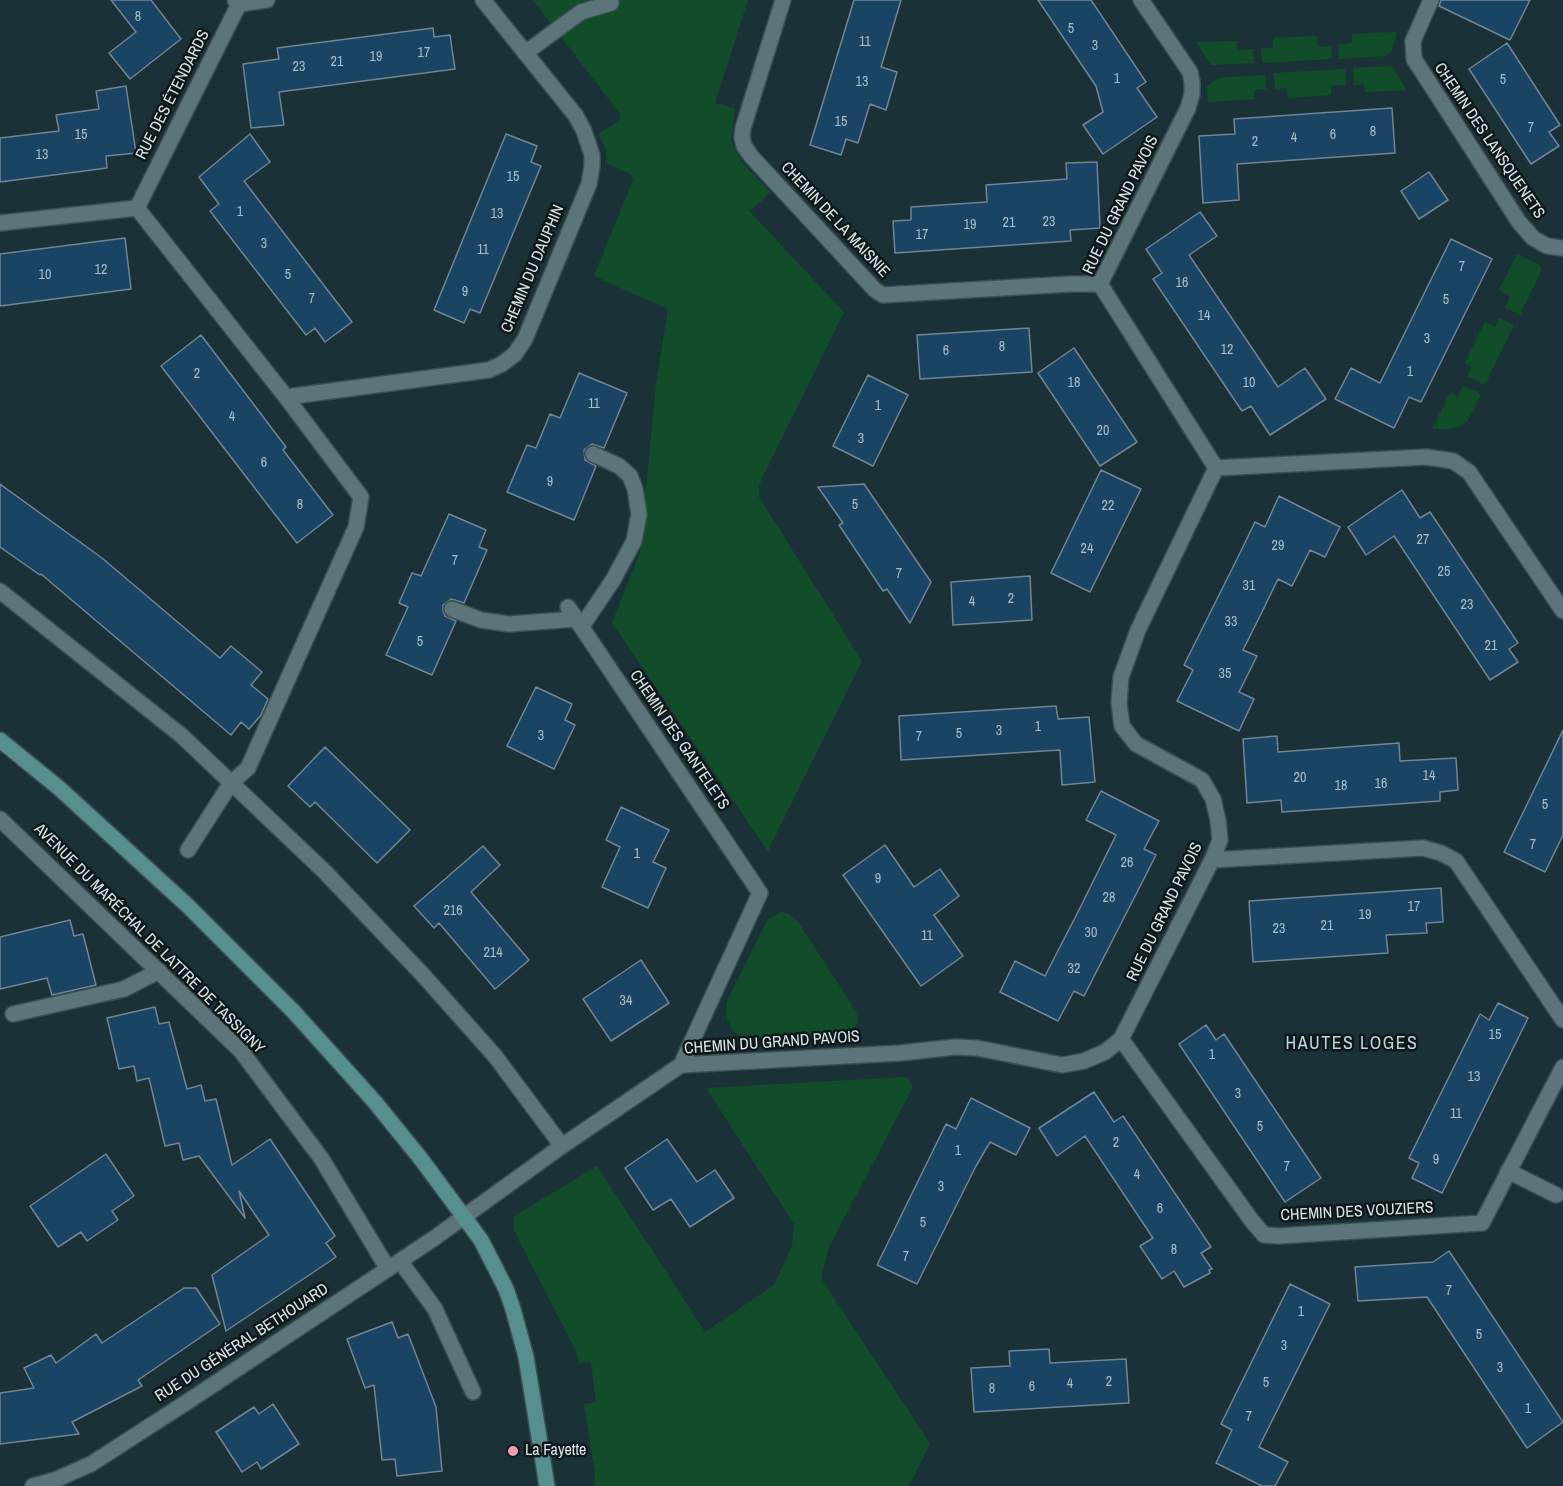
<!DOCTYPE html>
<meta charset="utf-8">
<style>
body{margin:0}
canvas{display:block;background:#1a3237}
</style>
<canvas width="1563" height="1486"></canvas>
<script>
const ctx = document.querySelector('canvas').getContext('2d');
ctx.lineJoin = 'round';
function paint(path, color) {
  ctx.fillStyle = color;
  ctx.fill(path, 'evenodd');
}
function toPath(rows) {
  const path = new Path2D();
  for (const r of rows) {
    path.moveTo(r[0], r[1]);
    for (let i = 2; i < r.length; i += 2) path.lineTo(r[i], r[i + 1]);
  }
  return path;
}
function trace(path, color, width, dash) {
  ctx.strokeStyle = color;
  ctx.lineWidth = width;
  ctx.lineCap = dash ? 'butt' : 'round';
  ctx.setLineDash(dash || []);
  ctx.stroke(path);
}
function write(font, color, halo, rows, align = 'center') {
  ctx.font = font + ' "Archivo Narrow",sans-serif';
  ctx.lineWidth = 5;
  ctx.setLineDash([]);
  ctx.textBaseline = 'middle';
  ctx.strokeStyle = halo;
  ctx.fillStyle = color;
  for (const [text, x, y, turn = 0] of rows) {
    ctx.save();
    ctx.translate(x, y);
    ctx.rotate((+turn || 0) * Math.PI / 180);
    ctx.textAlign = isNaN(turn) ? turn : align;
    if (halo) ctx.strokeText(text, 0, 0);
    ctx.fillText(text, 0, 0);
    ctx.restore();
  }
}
const green = toPath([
 [533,0,748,0,715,103,735,108,731,142,742,162,771,193,749,211,844,312,759,485,759,497,862,661,768,851,612,623,640,552,656,384,668,309,594,276,633,180,631,174,607,164,606,149,598,134,620,120,620,114],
 [1397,32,1391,53,1384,56,1339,59,1338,45,1352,43,1352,34],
 [1317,36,1318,47,1331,46,1332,59,1262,63,1261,48,1273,48,1273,38],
 [1237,41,1238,50,1253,49,1254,62,1253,63,1211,65,1196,42],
 [1389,66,1393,68,1407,90,1365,92,1364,84,1354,85,1353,68],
 [1345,69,1346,85,1331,86,1331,95,1288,98,1287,88,1275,89,1274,73],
 [1265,75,1266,89,1254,90,1255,99,1208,102,1207,86,1218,78],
 [1517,254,1538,264,1541,267,1541,272,1520,315,1505,308,1510,296,1499,290],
 [1499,318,1514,325,1485,385,1467,376,1471,367,1465,363,1485,321,1495,327],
 [1463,386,1481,394,1467,422,1461,426,1448,429,1432,429,1450,393,1458,396],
 [781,912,789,914,798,922,856,1011,858,1022,852,1031,842,1035,756,1039,743,1039,732,1030,726,1016,727,1001,768,919],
 [907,1077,913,1087,829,1247,821,1278,930,1444,909,1486,594,1486,595,1472,584,1404,596,1402,591,1362,579,1363,576,1351,513,1229,514,1216,597,1166,705,1332,774,1285,792,1246,794,1224,706,1088]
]);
const building = toPath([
 [111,0,151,0,181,39,130,79,109,53,136,32,111,0],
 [854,0,901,0,881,67,897,72,886,110,870,104,858,143,846,139,841,155,810,145,854,0],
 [1038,0,1091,0,1146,82,1137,88,1157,117,1103,154,1083,125,1103,112,1096,86,1038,0],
 [1441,0,1530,0,1510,40,1439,6,1441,0],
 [433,28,434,37,450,35,455,69,279,92,284,125,251,128,243,64,279,59,277,48,433,28],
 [1507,43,1560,125,1549,132,1559,146,1531,164,1469,69,1507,43],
 [126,86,136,153,106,156,107,168,0,182,0,138,59,131,56,115,99,109,96,91,126,86],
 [1392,108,1395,153,1237,164,1239,200,1203,203,1199,136,1235,134,1234,119,1392,108],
 [250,134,270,162,244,181,352,322,325,342,315,328,306,335,210,211,219,204,199,177,250,134],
 [506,134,537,146,531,162,541,166,480,313,470,309,464,323,434,310,506,134],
 [1097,162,1100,228,1070,230,1071,241,895,253,893,221,911,220,911,207,987,202,986,185,1067,179,1066,163,1097,162],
 [1429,172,1448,200,1419,219,1401,191,1429,172],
 [1200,212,1217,236,1189,255,1256,354,1278,387,1305,368,1326,399,1270,435,1251,406,1242,411,1153,279,1162,273,1146,249,1200,212],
 [125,238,131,289,0,306,0,254,125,238],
 [1451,239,1492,259,1421,402,1409,397,1394,428,1335,399,1351,368,1380,383,1451,239],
 [1029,328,1032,372,920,379,917,335,1029,328],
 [201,335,286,447,283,450,333,515,297,543,161,366,201,335],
 [1074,348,1137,442,1100,466,1038,373,1074,348],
 [579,373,627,393,604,448,592,444,584,450,585,460,596,466,574,520,507,492,527,445,536,448,550,414,560,418,579,373],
 [868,375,908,395,873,466,833,446,868,375],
 [1101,470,1141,489,1090,592,1051,573,1101,470],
 [0,484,102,558,220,658,231,646,262,672,251,685,268,699,261,715,249,729,241,722,231,735,41,574,40,575,0,547,0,484],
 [864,484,931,582,910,623,887,589,883,591,839,525,843,523,818,487,864,484],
 [1402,490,1420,518,1430,512,1518,643,1509,649,1518,662,1490,680,1394,536,1366,555,1348,527,1402,490],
 [1279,496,1340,527,1325,557,1310,550,1292,586,1278,579,1261,614,1243,650,1257,656,1239,692,1254,699,1239,731,1177,701,1193,670,1184,665,1237,559,1255,522,1265,527,1279,496],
 [449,514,486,530,479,547,487,550,464,603,451,599,443,605,443,611,445,616,456,621,432,675,386,655,408,607,399,603,412,573,421,576,449,514],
 [1030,576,1032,620,953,625,951,582,1030,576],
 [536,687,572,704,565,720,575,725,554,769,507,746,536,687],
 [1056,706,1058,719,1089,717,1095,782,1062,785,1060,750,901,760,899,716,1056,706],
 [1563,730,1563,835,1545,872,1504,852,1563,730],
 [1277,736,1278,752,1399,743,1400,761,1456,758,1458,790,1440,792,1440,801,1282,812,1281,800,1247,803,1243,739,1277,736],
 [325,747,410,830,377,863,315,802,310,807,288,786,325,747],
 [1101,791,1159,821,1144,849,1156,855,1084,996,1074,991,1058,1021,1000,992,1015,961,1045,976,1081,906,1116,835,1086,820,1101,791],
 [621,807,669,830,653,862,666,868,648,908,602,887,620,847,606,840,621,807],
 [885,845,914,887,940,869,959,896,934,915,963,956,921,986,843,875,885,845],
 [483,846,500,865,471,892,529,960,495,989,439,923,434,928,414,906,483,846],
 [1441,888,1443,922,1426,923,1427,933,1386,935,1388,953,1253,962,1249,901,1441,888],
 [70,920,74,936,83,934,96,985,52,995,47,978,0,989,0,937,70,920],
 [641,960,669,1003,611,1041,583,999,641,960],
 [1498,1003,1528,1018,1442,1193,1412,1178,1419,1163,1409,1158,1480,1014,1489,1020,1498,1003],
 [155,1007,159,1024,169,1022,187,1089,201,1085,205,1101,216,1099,232,1165,270,1139,335,1236,326,1243,336,1257,226,1331,212,1275,269,1235,239,1191,245,1218,199,1156,183,1160,179,1143,165,1146,149,1078,137,1081,134,1066,119,1069,107,1018,155,1007],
 [1206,1025,1216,1040,1224,1034,1321,1178,1285,1202,1179,1044,1206,1025],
 [1094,1092,1114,1122,1123,1116,1211,1247,1201,1253,1212,1269,1209,1270,1210,1273,1184,1287,1174,1271,1162,1279,1140,1246,1153,1238,1085,1136,1057,1156,1039,1128,1094,1092],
 [971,1098,1030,1128,1016,1155,990,1142,976,1166,917,1284,877,1265,946,1124,956,1129,971,1098],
 [667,1139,697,1182,715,1170,734,1198,690,1227,671,1199,653,1210,625,1168,667,1139],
 [106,1154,134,1196,112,1211,118,1220,103,1230,87,1241,81,1232,58,1247,30,1206,106,1154],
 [1449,1251,1563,1422,1527,1448,1427,1297,1358,1301,1355,1267,1433,1262,1449,1251],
 [1290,1284,1330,1304,1259,1447,1288,1462,1275,1486,1262,1486,1216,1463,1232,1430,1221,1424,1290,1284],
 [184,1288,196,1288,220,1324,138,1380,142,1386,72,1422,79,1434,0,1444,0,1393,34,1388,24,1368,51,1355,56,1363,96,1334,102,1343,184,1288],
 [392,1322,398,1338,408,1334,436,1407,442,1471,397,1476,395,1459,382,1460,374,1385,365,1388,347,1339,392,1322],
 [1049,1349,1050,1363,1126,1359,1129,1403,974,1412,971,1368,1010,1366,1009,1351,1049,1349],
 [273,1404,299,1444,261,1469,257,1462,242,1472,216,1432,254,1407,259,1414,273,1404]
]);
const lane = toPath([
 [525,53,581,12,611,3],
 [0,591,182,736,325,872,423,975,495,1056,562,1146],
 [452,609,481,620,509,624,576,619],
 [582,626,613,580,634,541,639,514,635,489,630,476,619,466,593,454],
 [13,1014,124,989,159,971],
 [1508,1171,1556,1195]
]);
const street = toPath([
 [783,0,743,128,742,137,744,146,751,156,875,290,883,295,1070,284,1100,284],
 [1431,0,1413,41,1414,59,1519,222,1533,238,1547,246,1563,248],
 [239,4,267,0],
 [137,208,286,397,361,497,356,527,248,768,231,783,188,850],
 [137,208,239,4,235,0],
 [0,223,137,208],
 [286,397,489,370,502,364,515,354,525,339,589,184,592,166,592,155,584,131,576,116,483,0],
 [1216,468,1426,457,1453,461,1469,472,1563,611],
 [568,607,760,893,681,1065],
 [0,819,241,1051,321,1158,388,1269],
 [1212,860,1423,848,1441,853,1456,861,1563,1020],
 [1121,1039,1252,1221,1264,1235,1279,1236,1482,1223,1563,1067],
 [400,1261,435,1309,473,1392],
 [33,1486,55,1480,91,1464,187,1402,433,1239,562,1146,681,1065,900,1053,955,1047,977,1048,1062,1065,1084,1061,1105,1052,1121,1039,1212,860,1220,840,1218,820,1213,799,1202,780,1136,744,1122,726,1119,703,1121,677,1138,630,1216,468,1100,284,1188,108,1192,94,1192,82,1190,72,1141,0]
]);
const secondary = toPath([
 [0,740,59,788,188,906,293,1011,374,1101,421,1159,481,1240,506,1289,513,1309,526,1357,547,1486]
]);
const markers = [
 [513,1451,6,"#f29aad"]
];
const numberNames = [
 ["8",138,17],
 ["5",1071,29],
 ["11",865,42],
 ["3",1095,46],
 ["17",424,53],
 ["19",376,57],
 ["21",337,62],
 ["23",299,67],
 ["1",1117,79],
 ["5",1503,80],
 ["13",862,82],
 ["15",841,122],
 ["7",1531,128],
 ["8",1373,132],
 ["15",81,135],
 ["6",1333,135],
 ["4",1294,138],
 ["2",1255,142],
 ["13",42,155],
 ["15",513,177],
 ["1",240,212],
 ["13",497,214],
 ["23",1049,222],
 ["21",1009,223],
 ["19",970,225],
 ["17",922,235],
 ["3",264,244],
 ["11",483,250],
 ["7",1462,267],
 ["12",101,270],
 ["10",45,275],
 ["5",288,275],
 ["16",1182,283],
 ["9",465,292],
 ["7",312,299],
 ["5",1446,300],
 ["14",1204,316],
 ["3",1427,339],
 ["8",1002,347],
 ["12",1227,350],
 ["6",946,351],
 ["1",1410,372],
 ["2",197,374],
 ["18",1074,383],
 ["10",1249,383],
 ["11",594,404],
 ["1",878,406],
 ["4",232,417],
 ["20",1103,431],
 ["3",861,439],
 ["6",264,463],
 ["9",550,482],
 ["8",300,505],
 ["5",855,505],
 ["22",1108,506],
 ["27",1423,540],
 ["29",1278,546],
 ["24",1087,549],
 ["7",455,561],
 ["25",1444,572],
 ["7",899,574],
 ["31",1249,586],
 ["2",1011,599],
 ["4",972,602],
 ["23",1467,605],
 ["33",1231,622],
 ["5",420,642],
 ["21",1491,646],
 ["35",1225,674],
 ["1",1038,727],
 ["3",999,731],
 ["5",959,734],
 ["3",541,736],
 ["7",919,737],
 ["14",1429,776],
 ["20",1300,778],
 ["16",1381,784],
 ["18",1341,786],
 ["5",1545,805],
 ["7",1533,845],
 ["1",637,854],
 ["26",1127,863],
 ["9",878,879],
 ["28",1109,898],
 ["17",1414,907],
 ["216",453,911],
 ["19",1365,915],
 ["21",1327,926],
 ["23",1279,929],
 ["30",1091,933],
 ["11",927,936],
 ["214",493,953],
 ["32",1074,969],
 ["34",626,1001],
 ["15",1495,1035],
 ["1",1212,1055],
 ["13",1474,1077],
 ["3",1238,1094],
 ["11",1456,1114],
 ["5",1260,1127],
 ["2",1116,1143],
 ["1",958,1151],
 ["9",1436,1160],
 ["7",1287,1167],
 ["4",1137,1175],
 ["3",941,1187],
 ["6",1160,1209],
 ["5",923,1223],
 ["8",1174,1250],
 ["7",906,1257],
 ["7",1449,1291],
 ["1",1301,1312],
 ["5",1479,1335],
 ["3",1284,1346],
 ["3",1500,1368],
 ["2",1109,1382],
 ["5",1266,1383],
 ["4",1070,1384],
 ["6",1032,1387],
 ["8",992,1389],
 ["1",1528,1409],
 ["7",1249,1417]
];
const streetNames = [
 ["RUE DES ÉTENDARDS",173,95,-63],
 ["CHEMIN DES LANSQUENETS",1489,141,56],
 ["RUE DU GRAND PAVOIS",1121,205,-64],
 ["CHEMIN DE LA MAISNIE",835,220,47],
 ["CHEMIN DU DAUPHIN",533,269,-67],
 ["CHEMIN DES GANTELETS",679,740,56],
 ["RUE DU GRAND PAVOIS",1165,912,-64],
 ["AVENUE DU MARÉCHAL DE LATTRE DE TASSIGNY",149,939,45],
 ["CHEMIN DU GRAND PAVOIS",772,1043,-4],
 ["CHEMIN DES VOUZIERS",1357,1212,-3],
 ["RUE DU GÉNÉRAL BETHOUARD",242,1343,-33]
];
const poiNames = [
 ["La Fayette",525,1451]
];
const neighbourhoodNames = [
 ["HAUTES LOGES",1352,1044]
];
paint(green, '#124d29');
paint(building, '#194464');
trace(building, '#738494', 1.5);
trace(lane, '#3a4f54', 18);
trace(street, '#3a4f54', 18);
trace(secondary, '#3a4f54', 18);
trace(lane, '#5c757b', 15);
trace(street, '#5c757b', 15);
trace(secondary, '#568f8e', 15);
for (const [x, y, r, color] of markers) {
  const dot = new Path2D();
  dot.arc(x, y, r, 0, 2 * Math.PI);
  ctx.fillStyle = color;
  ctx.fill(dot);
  trace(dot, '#0e181a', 2);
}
write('14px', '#a8bec8', null, numberNames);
write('16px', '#d8e6e9', '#0e181a', streetNames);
write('16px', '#d8e6e9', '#0e181a', poiNames, 'left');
ctx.letterSpacing = '1.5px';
write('18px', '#bbd7de', '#0e181a', neighbourhoodNames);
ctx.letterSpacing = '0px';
</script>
